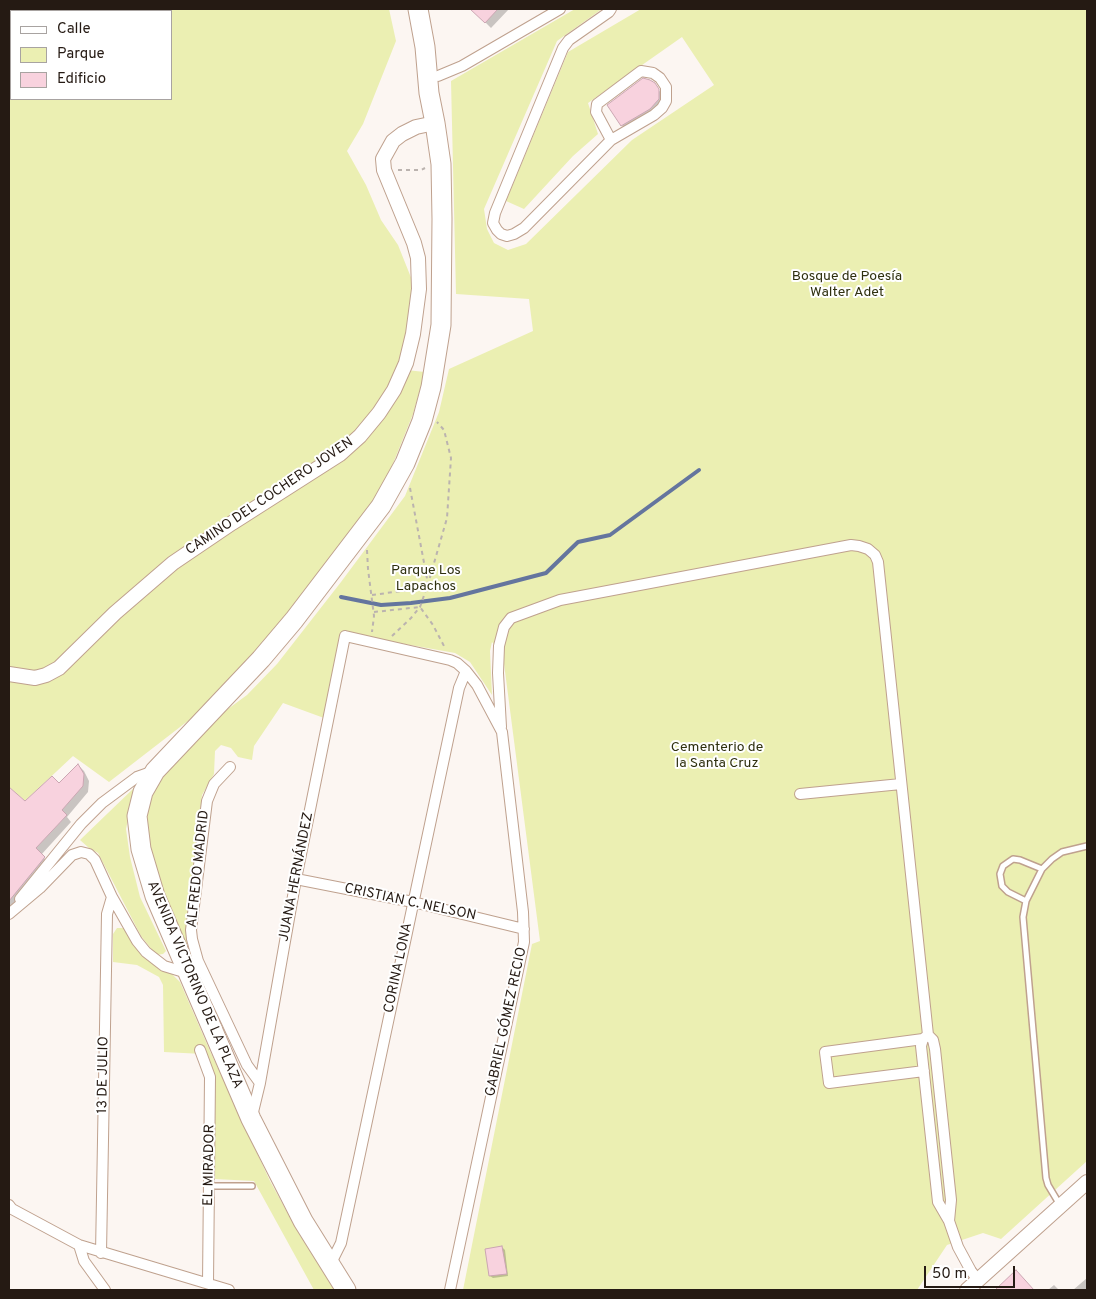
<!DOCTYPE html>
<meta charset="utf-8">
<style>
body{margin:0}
#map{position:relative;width:1096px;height:1299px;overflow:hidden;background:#fcf6f2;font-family:Overpass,sans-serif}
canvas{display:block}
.frame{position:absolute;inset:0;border:10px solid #251a13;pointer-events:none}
.legend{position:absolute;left:10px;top:10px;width:162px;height:90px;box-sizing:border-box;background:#fff;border:1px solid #a8a3a1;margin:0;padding:6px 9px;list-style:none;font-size:15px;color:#251a13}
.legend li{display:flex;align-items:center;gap:10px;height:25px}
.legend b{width:25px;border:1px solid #a8a3a1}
.scale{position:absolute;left:924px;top:1266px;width:91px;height:22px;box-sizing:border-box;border:2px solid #251a13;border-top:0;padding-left:6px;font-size:15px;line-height:18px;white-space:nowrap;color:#251a13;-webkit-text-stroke:4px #fff;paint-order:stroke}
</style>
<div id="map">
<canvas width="1096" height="1299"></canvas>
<div class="frame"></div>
<ul class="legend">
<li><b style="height:6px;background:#fff"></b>Calle</li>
<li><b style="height:14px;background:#ebefb2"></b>Parque</li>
<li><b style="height:14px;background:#f8d2de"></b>Edificio</li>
</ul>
<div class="scale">50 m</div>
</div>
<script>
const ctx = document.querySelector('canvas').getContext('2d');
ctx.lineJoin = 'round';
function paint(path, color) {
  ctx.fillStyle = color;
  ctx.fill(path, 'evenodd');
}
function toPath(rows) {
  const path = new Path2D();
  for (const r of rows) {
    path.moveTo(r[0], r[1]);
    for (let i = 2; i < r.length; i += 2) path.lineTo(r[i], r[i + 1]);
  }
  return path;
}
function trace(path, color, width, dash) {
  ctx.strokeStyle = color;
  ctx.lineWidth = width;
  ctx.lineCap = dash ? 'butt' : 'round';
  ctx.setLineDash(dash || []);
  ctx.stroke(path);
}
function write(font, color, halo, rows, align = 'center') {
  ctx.font = font + ' Overpass,sans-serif';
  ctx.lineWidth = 4;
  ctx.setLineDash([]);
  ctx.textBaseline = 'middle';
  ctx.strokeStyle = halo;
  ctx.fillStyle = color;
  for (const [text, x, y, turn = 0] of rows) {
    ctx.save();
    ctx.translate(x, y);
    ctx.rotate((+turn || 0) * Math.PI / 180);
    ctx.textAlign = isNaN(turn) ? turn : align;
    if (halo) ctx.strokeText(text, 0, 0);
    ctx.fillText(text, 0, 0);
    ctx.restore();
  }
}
const green = toPath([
 [9,9,389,9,396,41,363,124,347,151,366,185,381,220,398,245,414,285,406,370,425,372,413,414,386,481,364,516,258,653,193,717,109,782,73,756,25,801,9,787],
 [11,11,171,11,171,99,11,99],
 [575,9,602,9,557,41,484,209,487,229,494,243,508,250,526,244,632,140,714,85,682,37,588,103,598,134,573,156,524,209,506,201,568,52,641,9,1087,9,1087,1161,1001,1239,983,1233,947,1245,917,1290,463,1290,532,944,540,941,503,656,492,642,490,651,492,695,470,662,455,653,343,633,324,718,283,703,254,746,252,760,238,757,231,748,221,745,215,751,214,774,202,795,187,929,187,951,162,894,145,845,143,818,151,792,164,767,217,717,247,695,277,664,341,582,405,496,439,412,449,369,533,331,529,299,456,294,451,81],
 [135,787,126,829,130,857,140,897,166,951,163,954,156,955,141,936,98,853,89,848,80,840],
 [117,928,123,928,127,930,180,982,210,1051,270,1181,298,1232,335,1290,314,1290,254,1181,214,1179,203,1054,164,1052,163,985,159,977,137,965,113,962,113,934]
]);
const shadow = toPath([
 [472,9,509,9,491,28],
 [650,81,663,95,663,104,626,130,622,126],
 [78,765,84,771,89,781,88,792,67,817,71,822,41,855,50,864,9,913,9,788,25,803,59,785],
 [502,1247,505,1250,508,1276,493,1278,490,1276],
 [1087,1278,1087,1290,1073,1290],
 [1054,1285,1059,1290,1048,1290]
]);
const stream = toPath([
 [341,597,381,605,411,603,450,598,546,573,578,542,610,535,699,470]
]);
const building = toPath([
 [470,9,498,9,485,23,470,9],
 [643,78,650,80,655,83,659,89,659,99,650,109,621,126,607,105,643,78],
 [78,764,84,774,83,786,62,810,67,815,36,848,45,857,9,901,9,787,25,801,52,776,59,783,78,764],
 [502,1246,507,1274,489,1276,485,1249,502,1246],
 [1016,1270,1034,1290,995,1290,1016,1270]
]);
const path = toPath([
 [398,170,421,170,425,168],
 [410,488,428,584,447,518,451,458,444,430,437,422],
 [367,550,368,569,374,616,372,632],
 [372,595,409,590,428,584],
 [374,612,420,607,433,625,444,646],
 [392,636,411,618,420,607,428,584]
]);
const lane = toPath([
 [1026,901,1008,892,1002,886,1000,874,1003,866,1013,859,1020,860,1042,869],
 [210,1186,252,1186],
 [1060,1205,1048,1185,1046,1178,1023,917,1026,901,1042,869,1052,859,1062,852,1087,846]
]);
const street = toPath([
 [611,9,609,12,569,40,563,48,495,213,493,223,497,230,501,234,507,236,514,234,524,228,611,140,654,115,662,108,666,101,666,87,660,78,653,73,641,71,597,104,596,112,611,140],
 [438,76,462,66,560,9],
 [501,727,498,673,499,646,504,627,511,618,560,600,851,545,859,546,868,549,875,555,878,562,928,1035],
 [230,767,214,784,207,801,191,930,192,939,198,961,247,1065,260,1083],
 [800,794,901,784],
 [296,879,413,902,524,929],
 [20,899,81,824,102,803,137,777,154,771],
 [9,914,40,888,72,855,81,852,89,854,95,860,112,897,137,941,146,952,164,966,187,973],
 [923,1039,825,1052,829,1083,924,1071],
 [200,1050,210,1077,208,1283],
 [252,1116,260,1083,296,879,345,636,450,660,457,663,466,671,477,685,502,732,523,912,524,942,450,1290],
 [9,1205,12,1209,79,1245,229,1290],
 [949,1221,951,1200,935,1049,933,1040,928,1035,923,1039,921,1046,938,1202,949,1221,958,1247,971,1271,978,1280],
 [79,1245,84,1261,105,1290],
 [101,1253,107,914,112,897],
 [329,1263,333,1259,341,1243,459,688,466,671]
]);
const secondary = toPath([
 [9,674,35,678,46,675,59,668,115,613,173,563,232,523,340,454,360,436,379,413,394,390,406,363,413,334,419,289,418,258,414,243,384,170,383,159,393,141,402,134,416,127,435,123],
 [967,1290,1087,1182]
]);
const highway = toPath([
 [346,1290,303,1221,251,1119,155,896,141,849,137,816,143,792,155,771,261,659,294,620,381,506,405,463,422,421,431,387,441,325,442,219,441,164,435,123,429,93,425,47,418,9]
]);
const parkNames = [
 ["Bosque de Poesía",847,277],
 ["Walter Adet",847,293],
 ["Parque Los",426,571],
 ["Lapachos",426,587],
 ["Cementerio de",717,748],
 ["la Santa Cruz",717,764]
];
const streetNames = [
 ["CAMINO DEL COCHERO JOVEN",270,497,-34],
 ["ALFREDO MADRID",199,869,-84],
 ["JUANA HERNÁNDEZ",297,877,-79],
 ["CRISTIAN C. NELSON",410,903,12],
 ["CORINA LONA",399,968,-78],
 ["AVENIDA VICTORINO DE LA PLAZA",194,985,67],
 ["GABRIEL GÓMEZ RECIO",507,1022,-78],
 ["13 DE JULIO",104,1075,-89],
 ["EL MIRADOR",210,1165,-89]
];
paint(green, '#ebefb2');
paint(shadow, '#0003');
trace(stream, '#64759e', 4);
paint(building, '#f8d2de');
trace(building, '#cba6b2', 1);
trace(lane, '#bfa18e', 8);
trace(street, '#bfa18e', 12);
trace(secondary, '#bfa18e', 16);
trace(highway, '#bfa18e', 21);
trace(path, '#bbb3af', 2, [4, 4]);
trace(lane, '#fff', 5);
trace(street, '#fff', 10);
trace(secondary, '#fff', 14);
trace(highway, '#fff', 19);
write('14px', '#2f300f', '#fff', parkNames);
write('14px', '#251a13', '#fff', streetNames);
</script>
